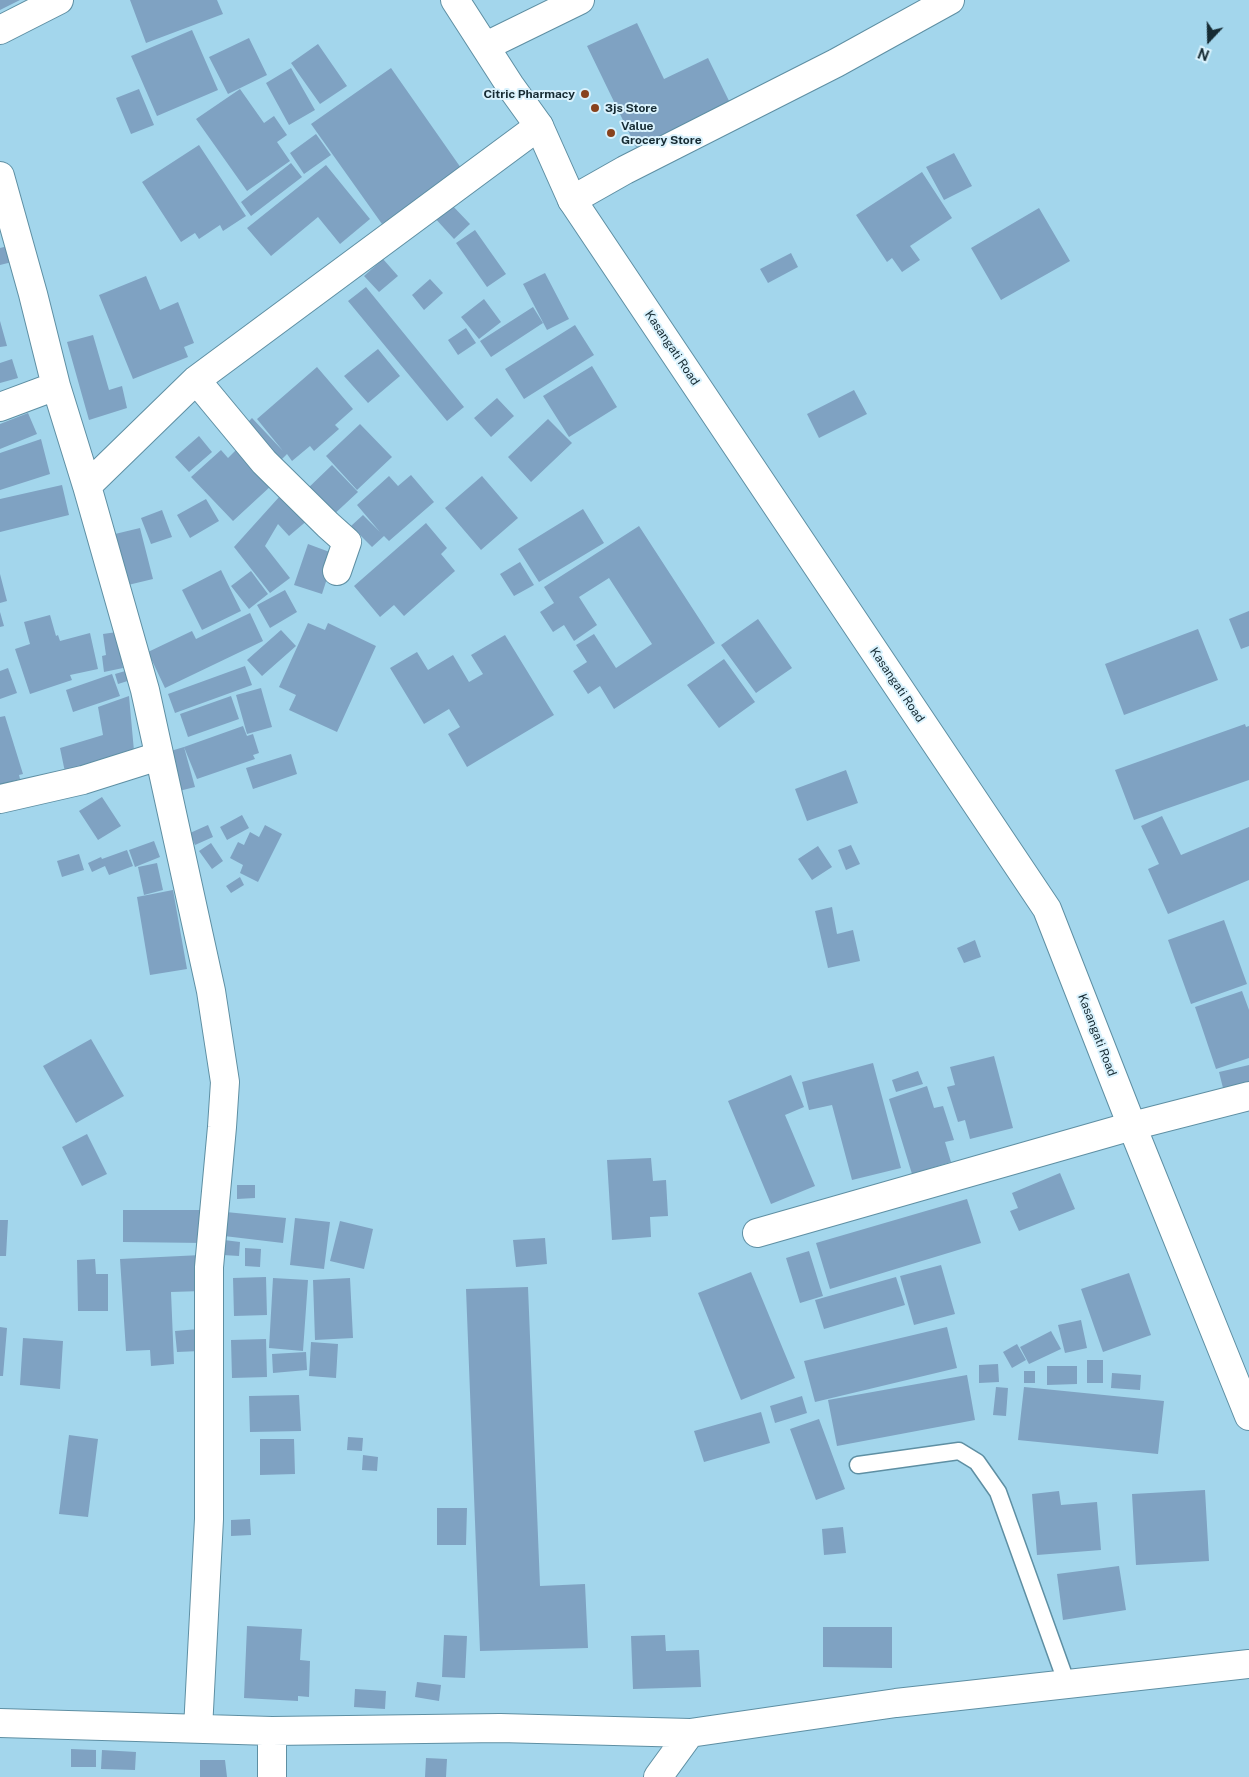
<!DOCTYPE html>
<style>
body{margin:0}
#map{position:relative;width:1249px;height:1777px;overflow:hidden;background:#a3d6ec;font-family:"Public Sans",sans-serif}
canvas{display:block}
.north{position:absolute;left:1184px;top:15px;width:50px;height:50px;-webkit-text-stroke:4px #d9f2fd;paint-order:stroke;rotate:201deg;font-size:14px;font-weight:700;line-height:20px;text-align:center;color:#162b33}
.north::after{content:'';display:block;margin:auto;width:18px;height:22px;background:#162b33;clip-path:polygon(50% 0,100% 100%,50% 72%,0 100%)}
</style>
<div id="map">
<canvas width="1249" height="1777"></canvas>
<div class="north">N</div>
</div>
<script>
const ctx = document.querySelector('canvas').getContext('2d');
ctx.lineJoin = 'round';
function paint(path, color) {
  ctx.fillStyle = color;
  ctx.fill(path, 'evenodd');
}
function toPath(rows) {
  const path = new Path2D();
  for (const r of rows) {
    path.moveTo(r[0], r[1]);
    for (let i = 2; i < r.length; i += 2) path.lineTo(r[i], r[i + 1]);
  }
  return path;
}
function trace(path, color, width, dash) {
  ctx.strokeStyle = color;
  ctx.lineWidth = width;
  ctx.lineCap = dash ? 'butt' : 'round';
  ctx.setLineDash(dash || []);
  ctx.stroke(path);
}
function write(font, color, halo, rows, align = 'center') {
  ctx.font = font + ' "Public Sans",sans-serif';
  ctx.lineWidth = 4;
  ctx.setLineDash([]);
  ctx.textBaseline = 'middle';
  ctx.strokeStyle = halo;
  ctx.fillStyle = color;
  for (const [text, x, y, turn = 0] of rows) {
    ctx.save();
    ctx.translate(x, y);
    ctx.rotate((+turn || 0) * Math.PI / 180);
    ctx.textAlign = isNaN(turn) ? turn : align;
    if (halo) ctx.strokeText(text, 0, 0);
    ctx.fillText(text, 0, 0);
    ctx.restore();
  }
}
const building = toPath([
 [0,0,20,0,0,10],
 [130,0,217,0,223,14,146,43],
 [637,23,664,79,708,58,730,103,636,147,587,46],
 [192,30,218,90,157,116,131,56],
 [249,38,267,75,228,94,209,57],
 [318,44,347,86,320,104,291,63],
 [291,68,315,110,289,125,266,83],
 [391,68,461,168,382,224,311,124],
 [139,89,154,125,131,134,116,98],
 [240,89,264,123,274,116,287,135,277,142,290,161,247,191,196,119],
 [316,134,331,155,304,174,290,153],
 [199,145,246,216,223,231,220,225,199,239,195,233,181,242,142,182],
 [954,153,972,186,944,200,926,167],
 [291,163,302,177,251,216,241,202],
 [326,165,370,219,340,244,318,217,271,256,247,228],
 [922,172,952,218,910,246,920,260,902,272,892,258,887,262,856,215],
 [449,202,470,224,454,239,433,216],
 [1039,208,1070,261,1001,300,971,248],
 [475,230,506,274,487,287,456,243],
 [8,246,12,262,0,265,0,248],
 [791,253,798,267,768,283,760,269],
 [383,259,398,276,379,292,364,276],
 [545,273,569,319,547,330,523,284],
 [146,276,160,310,178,302,194,343,184,347,188,357,133,379,99,295],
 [430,279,443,293,424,310,412,295],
 [366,287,464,407,447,421,348,301],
 [484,299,501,322,479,339,461,317],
 [533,307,543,323,491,357,480,341],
 [0,321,7,346,0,347],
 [575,325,594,355,524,399,505,369],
 [466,328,476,343,458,355,448,340],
 [93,335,109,390,122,386,127,408,89,420,67,342],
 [378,349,400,376,368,403,344,376],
 [12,359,18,378,0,383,0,363],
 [592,366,617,407,569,437,543,396],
 [317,367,353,409,335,425,339,429,314,451,310,446,292,461,287,454,275,466,241,429,252,418,283,451,257,419],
 [854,390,867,414,819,438,807,414],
 [497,398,514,416,491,437,474,418],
 [28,413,37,434,0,449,0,424],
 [548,419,572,443,531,482,508,457],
 [360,424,392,457,357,490,326,456],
 [199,436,212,452,189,472,175,457],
 [41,439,50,474,0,490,0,453],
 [237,449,272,485,233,521,191,477,221,450,228,458],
 [332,465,358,492,330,518,304,492],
 [411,475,434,502,389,541,384,536,372,547,351,526,363,515,380,532,357,505,389,476,398,486],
 [482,476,518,518,481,550,445,508],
 [62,485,69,515,0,532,0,499],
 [280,496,309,519,289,536,278,524,265,546,290,578,270,593,234,547],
 [206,499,219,521,190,538,177,515],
 [583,509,604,543,539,582,518,549],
 [162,510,172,537,151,544,141,518],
 [426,523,447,548,441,554,455,571,404,616,394,605,380,617,354,586],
 [639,526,715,643,614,709,600,686,588,694,573,671,587,662,576,645,594,634,616,668,652,644,609,578,579,597,597,625,574,641,564,625,553,632,540,612,554,603,544,587],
 [140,528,153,579,128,585,115,534],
 [308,544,335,554,322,594,294,585],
 [520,562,534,585,514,596,500,574],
 [221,570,241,611,202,630,182,590],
 [251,571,268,594,249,609,231,586],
 [0,574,7,601,0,603],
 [285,590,297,612,270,628,257,605],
 [1249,611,1249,646,1241,649,1229,619],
 [0,612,4,626,0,627],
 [250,613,263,641,165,688,148,652,192,631,196,639],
 [50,615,56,636,58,635,60,641,90,633,98,669,70,675,72,680,30,694,15,649,30,644,24,622],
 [758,619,792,668,756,693,721,645],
 [308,623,325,630,328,623,376,646,337,732,289,710,296,695,279,687],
 [1198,629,1218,680,1124,715,1105,664],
 [281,630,296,646,262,676,247,660],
 [117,632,123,668,104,672,102,656,106,655,103,634],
 [505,635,554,715,467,767,448,734,460,727,449,709,424,724,390,668,417,652,428,670,453,655,469,682,483,674,471,655],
 [724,659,755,702,719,728,687,685],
 [245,666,252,685,175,713,168,694],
 [8,668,17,693,0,699,0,671],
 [132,669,134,679,118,684,115,674],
 [112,674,120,696,73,712,66,690],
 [261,688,272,727,247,734,236,695],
 [129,696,134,751,65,772,60,748,103,735,98,707],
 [231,696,239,719,188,737,180,714],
 [5,716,23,774,19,775,20,779,0,785,0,717],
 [1245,724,1246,727,1249,726,1249,780,1134,820,1115,770],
 [243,726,247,736,253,734,259,753,253,755,255,759,197,779,184,747],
 [184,747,195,787,175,792,164,753],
 [291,754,297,774,253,789,246,768],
 [846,770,858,803,807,821,795,789],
 [102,797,121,826,98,840,79,811],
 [242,815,249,828,227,840,220,827],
 [1162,816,1181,855,1249,827,1249,880,1168,914,1148,869,1159,864,1141,826],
 [208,825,213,837,195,845,190,833],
 [265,825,282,834,258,882,240,873,243,865,230,858,238,842,244,845,250,832,259,837],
 [154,841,160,857,135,867,129,850],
 [211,843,223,861,212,869,199,851],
 [851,845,860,864,846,870,838,850],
 [818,846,832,867,812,880,798,859],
 [127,850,133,866,109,875,105,866,92,872,88,863,101,857,102,859],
 [79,854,84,870,62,877,57,861],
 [157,863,163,890,144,895,138,867],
 [240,877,244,885,231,893,226,886],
 [173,890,187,969,150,975,137,897],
 [832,907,837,934,853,930,860,961,828,968,815,911],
 [1224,920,1247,984,1191,1004,1168,940],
 [975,940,981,957,964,963,957,948],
 [1242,991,1249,1010,1249,1058,1216,1069,1195,1007],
 [91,1039,124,1096,76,1123,43,1066],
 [994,1056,1013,1128,970,1139,965,1120,958,1122,947,1087,955,1085,950,1067],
 [873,1063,901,1168,852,1180,832,1105,809,1110,802,1082],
 [1249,1065,1249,1082,1223,1088,1219,1072],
 [918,1071,923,1084,896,1092,892,1080],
 [791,1075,804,1107,785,1115,815,1186,771,1204,728,1101],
 [927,1086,934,1108,943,1106,954,1140,945,1142,951,1162,912,1174,889,1099],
 [87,1134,107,1174,82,1186,62,1147],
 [651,1158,653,1181,666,1180,668,1216,650,1217,651,1237,612,1240,607,1160],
 [1060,1173,1075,1209,1019,1231,1010,1211,1018,1208,1012,1193],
 [237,1185,255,1185,255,1198,237,1199],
 [967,1199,981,1243,830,1289,816,1243],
 [123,1210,205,1210,205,1243,123,1242],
 [226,1212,286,1218,283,1243,224,1236],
 [295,1218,330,1222,324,1269,290,1265],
 [0,1220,8,1220,6,1256,0,1256],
 [340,1221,373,1229,364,1269,330,1261],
 [545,1238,547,1264,516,1267,513,1240],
 [224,1240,240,1242,239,1256,223,1255],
 [245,1248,261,1249,260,1267,245,1266],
 [809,1251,823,1296,800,1303,786,1258],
 [201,1255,202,1291,171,1292,174,1364,151,1366,150,1350,126,1351,120,1259],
 [95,1259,96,1274,108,1274,108,1311,78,1311,77,1260],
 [941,1265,955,1314,914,1325,900,1276],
 [751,1272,795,1378,741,1400,698,1293],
 [1129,1273,1151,1335,1103,1352,1081,1289],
 [266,1277,267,1315,234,1316,233,1278],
 [896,1277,905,1305,824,1329,815,1300],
 [273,1278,308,1280,303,1351,269,1348],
 [350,1278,353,1338,315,1340,313,1280],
 [528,1287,540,1586,585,1584,588,1648,480,1651,466,1289],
 [1081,1320,1087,1348,1065,1353,1058,1325],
 [0,1327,7,1328,3,1376,0,1376],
 [947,1327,957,1368,815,1402,804,1361],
 [199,1329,200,1351,177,1352,175,1331],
 [1051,1331,1061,1349,1029,1364,1020,1347],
 [23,1338,63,1341,60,1389,20,1385],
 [266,1339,267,1377,232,1378,231,1340],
 [311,1342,338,1344,336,1378,309,1376],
 [1017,1344,1026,1360,1012,1368,1003,1352],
 [306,1352,307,1370,273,1373,272,1354],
 [1087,1360,1103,1360,1103,1383,1087,1383],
 [998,1364,999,1382,979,1383,979,1365],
 [1047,1366,1077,1366,1077,1384,1047,1385],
 [1024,1371,1035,1371,1035,1383,1024,1383],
 [1112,1373,1141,1375,1140,1390,1111,1388],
 [967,1375,975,1420,837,1446,828,1400],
 [996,1387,1008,1388,1006,1416,993,1415],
 [1024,1387,1164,1401,1158,1454,1018,1440],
 [299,1395,301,1431,250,1432,249,1396],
 [802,1396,807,1413,775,1423,770,1406],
 [761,1412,770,1443,704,1462,694,1431],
 [819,1419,845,1489,816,1500,790,1429],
 [69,1435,98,1439,88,1517,59,1514],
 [348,1437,363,1438,362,1451,347,1450],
 [260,1439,294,1439,295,1474,260,1475],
 [363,1455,378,1457,377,1471,362,1470],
 [1205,1490,1209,1561,1136,1565,1132,1494],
 [1059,1491,1061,1505,1097,1502,1101,1550,1037,1555,1032,1494],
 [437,1508,467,1508,466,1545,437,1545],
 [250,1519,251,1535,231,1536,231,1520],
 [843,1527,846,1553,824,1555,822,1529],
 [1119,1566,1126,1610,1063,1620,1057,1574],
 [247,1626,302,1629,300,1660,310,1661,309,1697,298,1696,298,1701,244,1698],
 [823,1627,892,1627,892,1668,823,1667],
 [444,1635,467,1636,465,1678,442,1677],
 [665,1635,666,1651,699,1650,701,1687,633,1689,631,1636],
 [417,1682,441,1685,439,1701,415,1697],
 [355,1689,386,1691,385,1709,354,1707],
 [71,1749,96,1750,96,1767,71,1767],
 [102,1750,136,1752,135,1770,101,1769],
 [426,1758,447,1759,446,1777,425,1777],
 [200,1760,225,1760,227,1777,200,1777]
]);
const service = toPath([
 [858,1465,959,1451,977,1462,998,1492,1067,1684]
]);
const minor = toPath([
 [0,30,59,0],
 [486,46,580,0],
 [0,176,33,294,56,386,87,486,145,690,211,991,225,1082,222,1127,209,1267,209,1519,198,1729],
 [572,200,625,170,836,63,950,0],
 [196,380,264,462,328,525,347,542,337,571],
 [0,407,56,386],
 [87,486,196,380,539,126],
 [0,799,83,780,159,756],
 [757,1233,1132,1126,1249,1096],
 [0,1723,272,1731,500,1728,690,1733,896,1703,1249,1664],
 [272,1777,272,1731],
 [658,1777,690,1733]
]);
const tertiary = toPath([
 [455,0,511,87,539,126,572,200,1047,909,1132,1126,1249,1416]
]);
const markers = [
 [585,94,5,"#88421d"],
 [595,108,5,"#88421d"],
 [611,133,5,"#88421d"]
];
const poiNames = [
 ["Citric Pharmacy",575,94,"right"],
 ["3js Store",605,108],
 ["Value",621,126],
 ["Grocery Store",621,140]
];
const streetNames = [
 ["Kasangati Road",672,348,56],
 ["Kasangati Road",897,685,56],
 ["Kasangati Road",1097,1035,69]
];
paint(building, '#7fa2c2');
trace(service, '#5e8fa3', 19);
trace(minor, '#5e8fa3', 30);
trace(tertiary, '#5e8fa3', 30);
trace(service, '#fff', 16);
trace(minor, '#fff', 28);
trace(tertiary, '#fff', 28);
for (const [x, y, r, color] of markers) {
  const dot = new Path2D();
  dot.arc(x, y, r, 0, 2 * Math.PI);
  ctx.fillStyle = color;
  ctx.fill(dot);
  trace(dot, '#d9f2fd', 2);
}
write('bold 12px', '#162b33', '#d9f2fd', poiNames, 'left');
write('12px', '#162b33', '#d9f2fd', streetNames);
</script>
